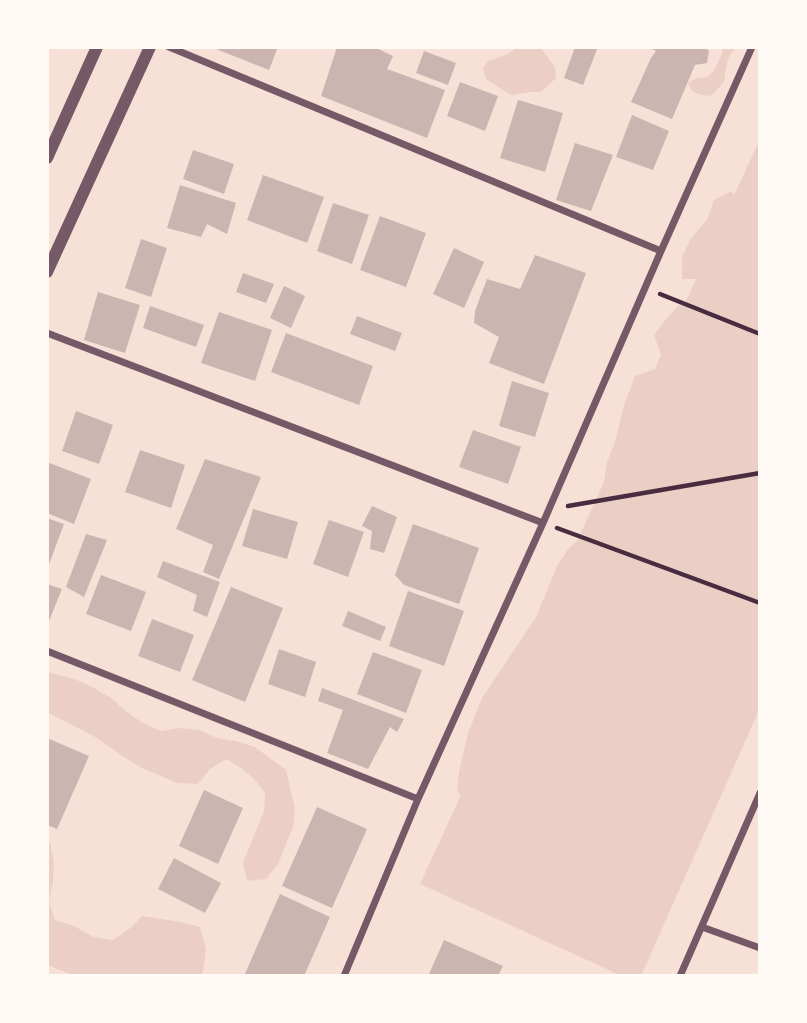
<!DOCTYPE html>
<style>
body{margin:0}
#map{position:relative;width:807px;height:1023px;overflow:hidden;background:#f7e1d7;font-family:"Golos Text",sans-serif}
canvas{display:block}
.frame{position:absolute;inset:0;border:49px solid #fffaf5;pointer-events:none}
</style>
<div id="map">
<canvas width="807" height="1023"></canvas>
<div class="frame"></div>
</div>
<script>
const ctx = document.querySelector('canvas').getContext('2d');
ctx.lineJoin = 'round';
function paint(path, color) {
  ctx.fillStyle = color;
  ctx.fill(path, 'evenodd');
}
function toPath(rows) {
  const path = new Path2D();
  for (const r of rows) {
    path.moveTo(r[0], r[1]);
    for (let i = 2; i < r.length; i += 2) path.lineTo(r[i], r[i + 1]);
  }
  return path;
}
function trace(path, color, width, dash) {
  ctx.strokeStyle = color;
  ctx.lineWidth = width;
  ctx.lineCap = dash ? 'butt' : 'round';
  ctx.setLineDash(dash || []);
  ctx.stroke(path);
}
const green = toPath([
 [515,47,540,47,555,67,556,78,541,92,531,92,511,95,486,79,483,69,488,61,506,55,514,50],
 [723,47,737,47,731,53,727,62,724,82,711,96,701,95,692,91,688,83,697,78,707,77,714,71,722,54],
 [760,139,760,708,641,976,622,976,420,884,461,795,457,791,459,772,468,733,482,698,536,617,558,564,569,548,577,541,604,482,607,462,615,442,624,405,635,376,655,369,661,355,654,335,665,320,678,306,685,303,696,279,682,279,682,257,690,240,707,219,714,200,732,191,734,195],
 [47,672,75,679,94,688,111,698,127,712,143,723,161,731,180,728,200,730,217,738,236,741,255,747,286,770,295,809,293,827,278,864,266,879,247,881,243,863,264,811,265,793,254,779,241,768,226,759,210,769,198,784,177,783,142,768,127,759,95,737,47,712],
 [47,841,50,843,54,862,53,881,49,902,55,920,74,926,94,937,113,940,129,929,142,916,181,922,200,927,206,949,203,971,200,976,75,976,47,965]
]);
const building = toPath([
 [211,47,278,47,269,70],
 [337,47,374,47,393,56,387,69,445,90,427,138,321,96],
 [575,47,598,47,583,85,564,78],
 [647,47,705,47,709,51,707,63,695,65,672,119,631,102,651,58,656,51],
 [424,51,456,63,448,85,416,73],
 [460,82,498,96,485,131,447,116],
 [518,100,563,113,545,172,500,158],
 [632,115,669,131,653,170,616,157],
 [575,143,613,155,591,211,556,200],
 [193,150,234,164,224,194,183,179],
 [263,175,324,197,307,243,247,220],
 [180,185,236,203,227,234,207,224,201,237,167,228],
 [333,203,369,215,352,264,317,251],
 [380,216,426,233,406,287,360,270],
 [141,239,167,248,151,297,125,288],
 [454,248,484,262,464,308,433,294],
 [535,255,586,273,544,384,489,363,499,337,474,323,475,311,487,279,520,289],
 [243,273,274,284,266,303,236,292],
 [284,286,305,296,291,328,270,318],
 [98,292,140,305,125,353,84,340],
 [150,306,204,325,196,347,143,328],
 [219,312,272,330,255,381,201,363],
 [357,316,402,333,395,351,350,334],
 [286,333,373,366,359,405,271,372],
 [512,381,549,393,535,437,499,426],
 [76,411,113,425,99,464,62,451],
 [473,430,521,447,508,484,459,467],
 [140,450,185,465,171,508,125,492],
 [205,459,261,477,219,579,203,572,213,545,176,529],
 [47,462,91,479,74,524,47,513],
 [372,506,397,517,384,553,370,549,372,531,362,526],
 [253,509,298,522,287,559,242,546],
 [47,518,64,524,48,567,47,567],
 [329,520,364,532,348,577,313,564],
 [413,524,479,548,459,604,404,585,395,575],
 [86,534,107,540,84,597,66,587],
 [163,561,220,582,207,617,193,611,197,595,157,577],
 [101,575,146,592,131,631,86,614],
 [47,584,62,589,47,626],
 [231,587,283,608,245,702,192,680],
 [408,591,464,611,444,666,389,646],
 [348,611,386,627,380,641,342,626],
 [152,619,194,635,180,672,138,656],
 [279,649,316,662,305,697,268,684],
 [373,652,422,670,406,713,357,694],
 [322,688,404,719,397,732,390,727,368,769,327,753,343,710,318,701],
 [47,738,89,756,57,829,47,825],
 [204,790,243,808,218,864,179,846],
 [317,807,367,829,332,908,282,886],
 [174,858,221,883,205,913,158,889],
 [280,894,330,917,304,976,244,976],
 [444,940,503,966,498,976,432,976,429,974]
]);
const path = toPath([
 [660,294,760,334],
 [568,506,760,473],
 [557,528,760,603]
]);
const minor = toPath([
 [169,47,661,251],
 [47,333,543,523],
 [47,651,418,799],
 [702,927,760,948],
 [344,976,418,799,543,523,661,251,752,47],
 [680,976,760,793]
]);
const tertiary = toPath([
 [47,158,97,47],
 [47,272,150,47]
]);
paint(green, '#ebcfc5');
paint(building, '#ccb4b1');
trace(path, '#4a2c40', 4.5);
trace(minor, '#755966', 7);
trace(tertiary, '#755966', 12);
</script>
